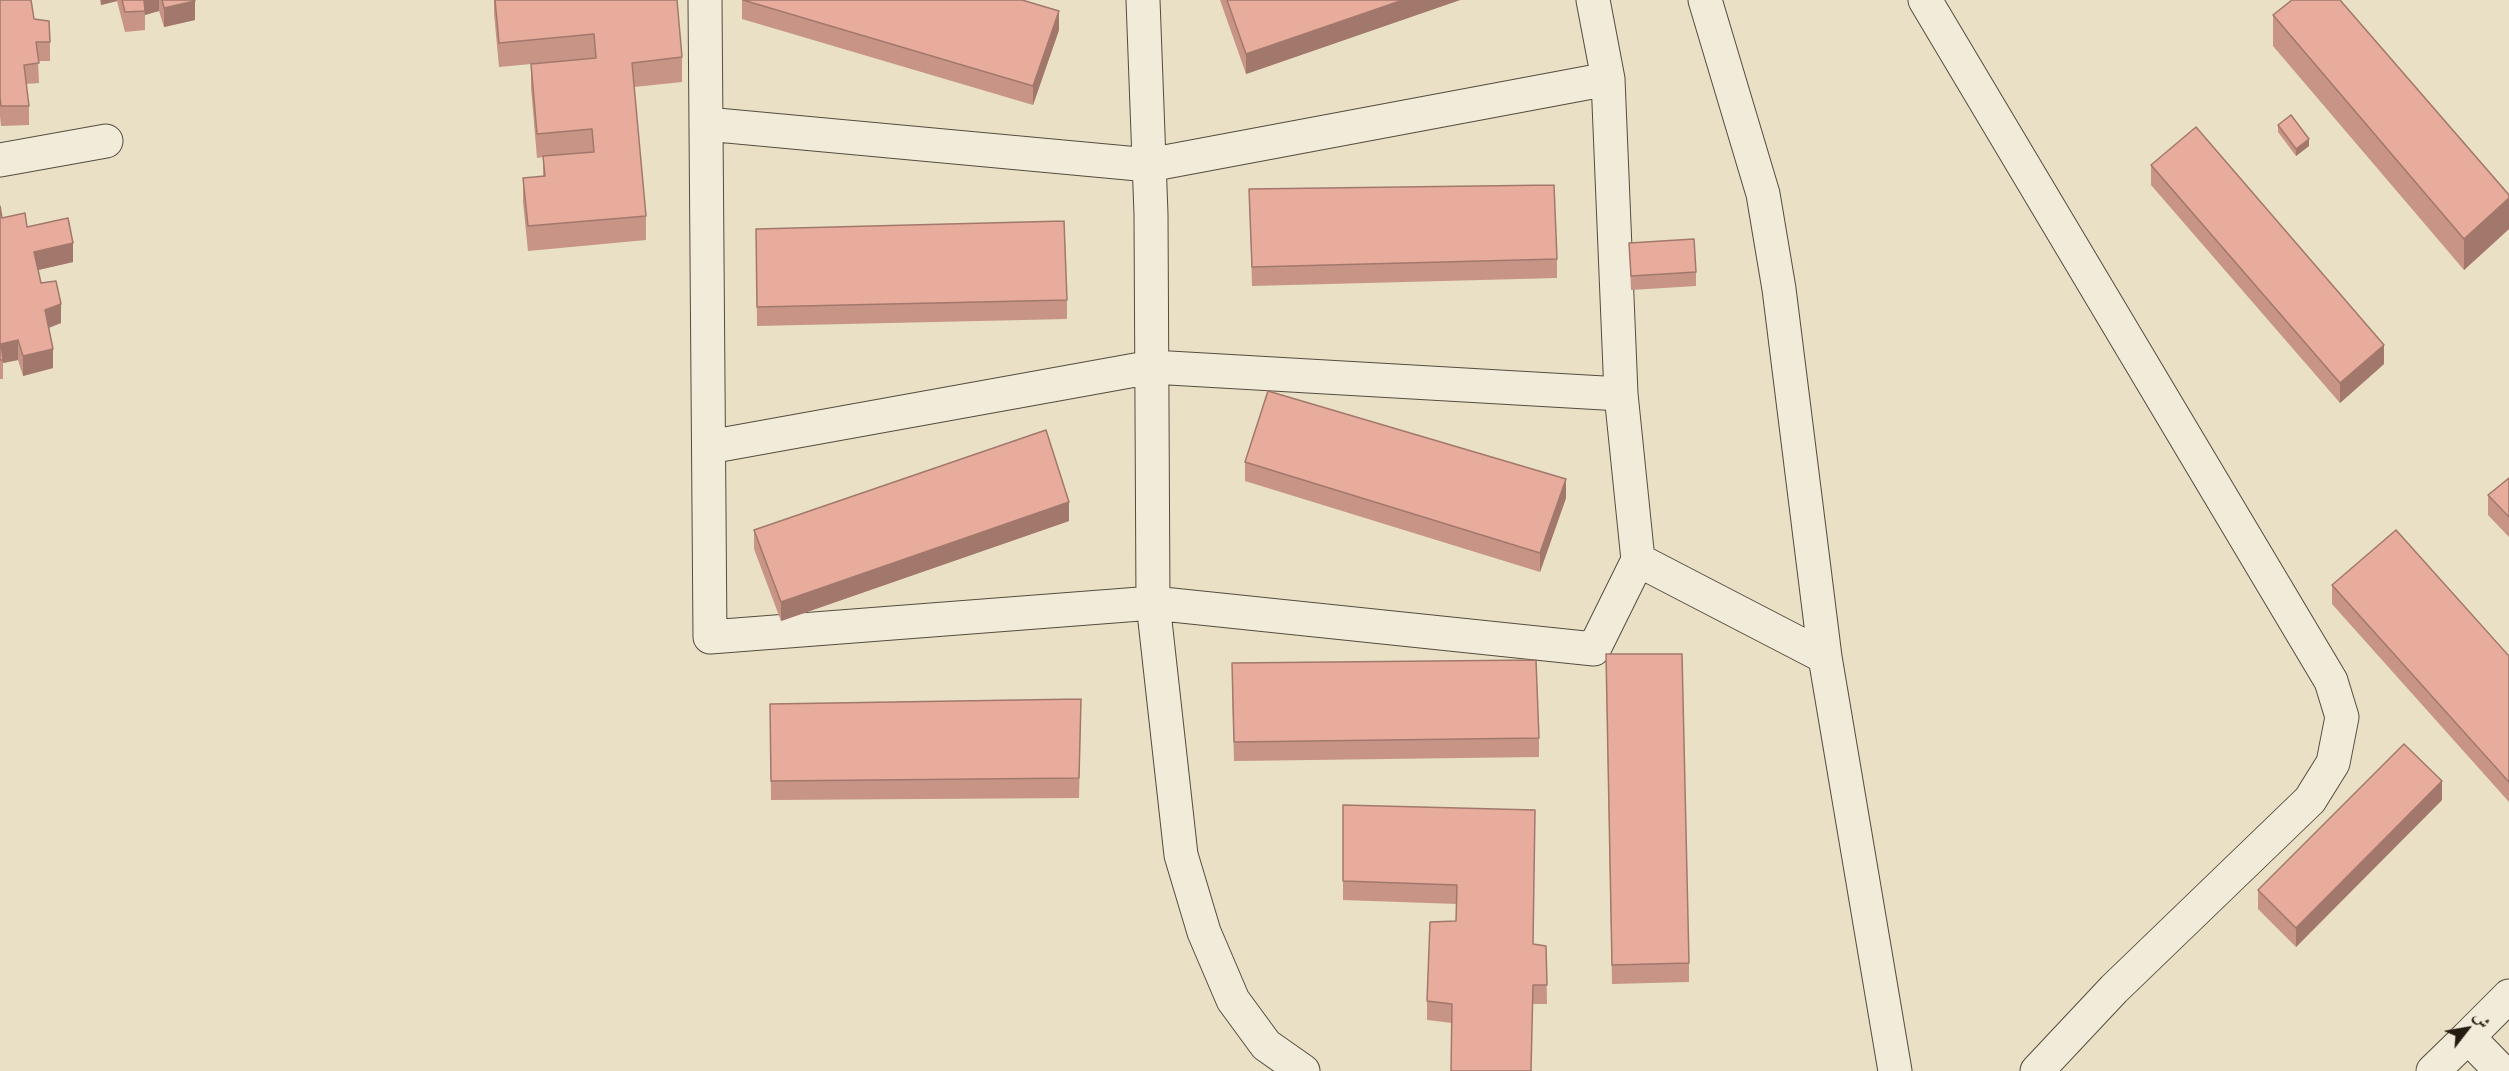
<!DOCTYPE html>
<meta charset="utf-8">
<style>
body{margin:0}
#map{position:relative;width:2509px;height:1071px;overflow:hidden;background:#e9e0c6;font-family:"Gentium Book Plus",Amiri,serif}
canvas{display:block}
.north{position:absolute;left:2437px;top:999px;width:60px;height:60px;-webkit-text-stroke:4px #f1ebda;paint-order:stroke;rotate:59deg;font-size:16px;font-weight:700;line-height:24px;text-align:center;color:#251b10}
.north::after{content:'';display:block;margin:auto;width:21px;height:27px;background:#251b10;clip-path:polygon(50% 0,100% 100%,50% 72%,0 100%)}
</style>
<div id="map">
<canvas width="2509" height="1071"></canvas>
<div class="north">ش</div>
</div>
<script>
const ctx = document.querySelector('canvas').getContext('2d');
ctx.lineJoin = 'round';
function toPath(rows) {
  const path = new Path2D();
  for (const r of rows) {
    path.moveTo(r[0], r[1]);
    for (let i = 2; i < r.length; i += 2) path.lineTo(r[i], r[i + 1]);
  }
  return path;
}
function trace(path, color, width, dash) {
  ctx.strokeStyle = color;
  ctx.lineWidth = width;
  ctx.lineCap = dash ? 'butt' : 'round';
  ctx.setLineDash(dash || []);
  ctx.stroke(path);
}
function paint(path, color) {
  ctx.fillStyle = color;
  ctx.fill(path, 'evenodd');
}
const minor = toPath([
 [705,0,710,637,1153,603,1594,649,1638,560,1621,394,1608,79,1593,0],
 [1143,0,1151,214,1153,603,1181,855,1204,932,1233,1000,1266,1045,1303,1071],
 [1705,0,1763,194,1779,289,1825,657,1895,1071],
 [1925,0,2331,681,2342,717,2333,763,2310,800,2114,989,2037,1071],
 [706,124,1149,165,1608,79],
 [0,160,106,141],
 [709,447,1152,367,1621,394],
 [1638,560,1825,657],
 [2468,1037,2509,996],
 [2433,1071,2468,1037,2501,1071]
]);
const wall = toPath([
 [0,0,34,19,50,42,50,61,38,61,39,83,26,84,29,106,29,125,1,126,0,116],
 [100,0,194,0,195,20,164,27,159,11,145,15,145,30,125,32,117,1,101,5],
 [494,0,677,0,682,57,682,82,634,87,646,216,646,240,528,251,523,202,523,178,543,177,543,157,537,158,531,88,531,64,499,67,494,13],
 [742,0,1059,30,1033,105,742,19],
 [1220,0,1460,0,1246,74],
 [2273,15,2509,195,2509,229,2464,270,2273,46],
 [2278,125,2309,146,2296,156,2278,132],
 [2151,165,2384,364,2340,403,2151,185],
 [1249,189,1557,259,1557,278,1252,286],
 [0,206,2,218,27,227,73,262,38,270,41,283,61,323,49,328,53,368,23,376,18,360,3,363,3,379,0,379],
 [756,229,1067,300,1067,319,757,326],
 [1629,243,1696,272,1696,286,1631,290],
 [1245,462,1566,498,1540,572,1245,481],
 [2509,478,2509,537,2488,515,2488,495],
 [1069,521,781,621,754,549,754,530],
 [2332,585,2509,656,2509,802,2332,604],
 [1606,674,1689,963,1689,982,1612,984],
 [1232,683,1539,738,1539,757,1234,761],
 [1081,699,1079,798,771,800,770,704],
 [2442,800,2296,947,2258,909,2258,890],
 [1343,805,1535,810,1533,944,1546,946,1547,1004,1533,1004,1452,1023,1427,1020,1427,1001,1456,921,1457,904,1343,900]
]);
const shadedWall = toPath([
 [101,0,117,0,117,1,101,5],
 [143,0,159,0,159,11,145,15],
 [1403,0,1460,0,1246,74,1246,54],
 [195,1,195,20,164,27,164,8],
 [1059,11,1059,30,1033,105,1033,86],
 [2309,139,2309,146,2296,156,2296,149],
 [2509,198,2509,229,2464,270,2464,239],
 [73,243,73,262,34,271,34,252],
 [61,304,61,323,45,329,45,310],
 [18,340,18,360,3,363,1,344],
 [2384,345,2384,364,2340,403,2340,383],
 [53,349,53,368,23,376,23,356],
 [1566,479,1566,498,1540,572,1540,553],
 [1069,502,1069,521,781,621,781,602],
 [2442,781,2442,800,2296,947,2296,928]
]);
const building = toPath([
 [0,0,31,0,34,19,49,21,50,42,36,42,39,63,24,65,29,106,1,106,0,97,0,0],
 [122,0,144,0,145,11,125,12,122,0],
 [162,0,194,0,195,1,164,8,162,0],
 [495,0,677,0,682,57,632,63,646,216,528,226,523,178,545,176,543,156,594,152,592,129,537,134,531,64,596,58,594,34,499,43,495,0],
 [743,0,1022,0,1059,11,1033,86,743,0],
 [1227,0,1403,0,1246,54,1227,0],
 [2292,0,2340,0,2509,195,2509,198,2464,239,2273,15,2292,0],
 [2291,115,2309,139,2296,149,2278,125,2291,115],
 [2196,127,2384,345,2340,383,2151,165,2196,127],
 [1554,185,1557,259,1252,267,1249,189,1554,185],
 [0,206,2,218,25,213,27,227,68,218,73,243,34,252,41,283,56,281,61,304,45,310,53,349,23,356,18,340,1,344,3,360,0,360,0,206],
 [1064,221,1067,300,757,307,756,229,1064,221],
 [1694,239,1696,272,1631,276,1629,243,1694,239],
 [1268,391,1566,479,1540,553,1245,462,1268,391],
 [1046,430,1069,502,781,602,754,530,1046,430],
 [2509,478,2509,517,2488,495,2509,478],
 [2396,530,2509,656,2509,782,2332,585,2396,530],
 [1606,654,1682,654,1689,963,1612,965,1606,654],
 [1536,660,1539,738,1234,742,1232,663,1536,660],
 [1081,699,1079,778,771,781,770,704,1081,699],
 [2404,744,2442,781,2296,928,2258,890,2404,744],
 [1343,805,1535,810,1533,944,1546,946,1547,985,1533,985,1531,1071,1451,1071,1452,1004,1427,1001,1430,922,1456,921,1457,885,1343,881,1343,805]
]);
trace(minor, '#564c3e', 35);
trace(minor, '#f1ebda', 33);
paint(wall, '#c79486');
paint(shadedWall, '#a2786d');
paint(building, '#e7ac9c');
trace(building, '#a2786d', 1.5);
</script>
